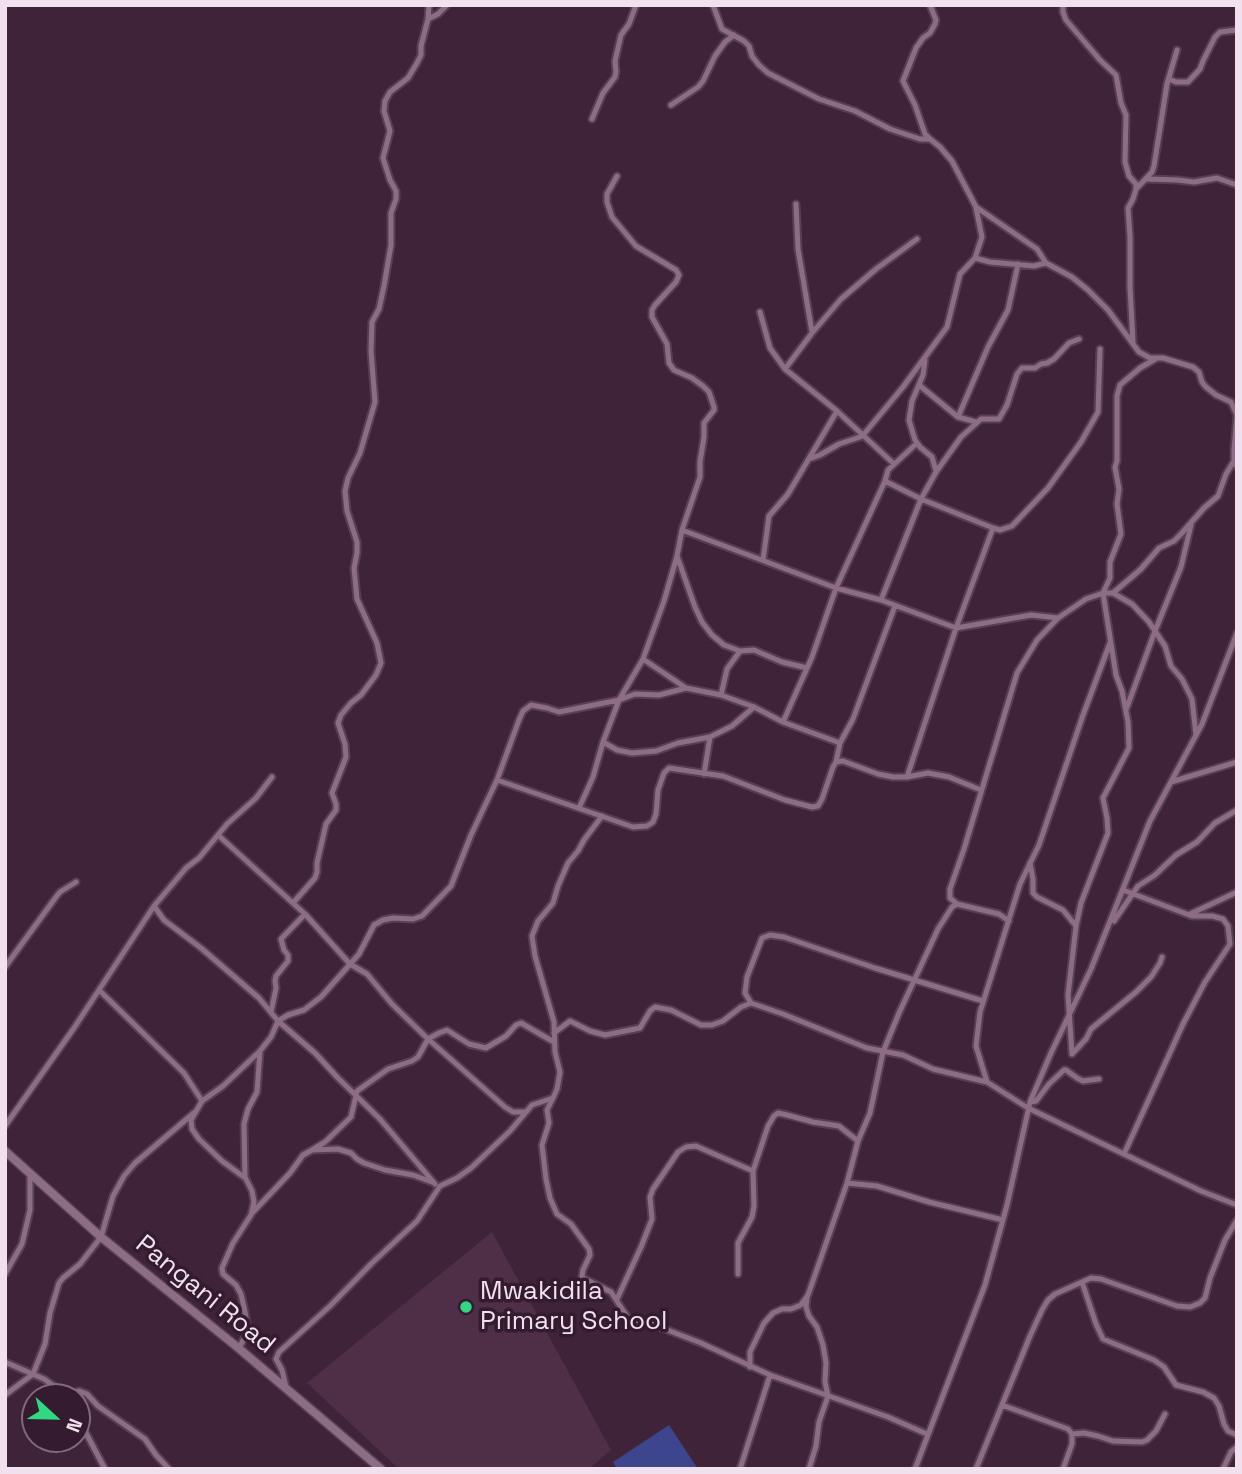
<!DOCTYPE html>
<style>
body{margin:0}
#map{position:relative;width:1242px;height:1474px;overflow:hidden;background:#3f2439;font-family:"Space Grotesk",sans-serif}
canvas{display:block}
.frame{position:absolute;inset:0;border:7px solid #f1e0ed;pointer-events:none}
.north{position:absolute;left:21px;top:1383px;width:70px;height:70px;box-sizing:border-box;background:#341b2f;border:2px solid #806a7b;border-radius:50%;rotate:112deg;font-size:19px;font-weight:700;line-height:28px;text-align:center;color:#f1e0ed}
.north::after{content:'';display:block;margin:auto;width:24px;height:32px;background:#31d882;clip-path:polygon(50% 0,100% 100%,50% 72%,0 100%)}
</style>
<div id="map">
<canvas width="1242" height="1474"></canvas>
<div class="frame"></div>
<div class="north">N</div>
</div>
<script>
const ctx = document.querySelector('canvas').getContext('2d');
ctx.lineJoin = 'round';
function paint(path, color) {
  ctx.fillStyle = color;
  ctx.fill(path, 'evenodd');
}
function toPath(rows) {
  const path = new Path2D();
  for (const r of rows) {
    path.moveTo(r[0], r[1]);
    for (let i = 2; i < r.length; i += 2) path.lineTo(r[i], r[i + 1]);
  }
  return path;
}
function trace(path, color, width, dash) {
  ctx.strokeStyle = color;
  ctx.lineWidth = width;
  ctx.lineCap = dash ? 'butt' : 'round';
  ctx.setLineDash(dash || []);
  ctx.stroke(path);
}
function write(font, color, halo, rows, align = 'center') {
  ctx.font = font + ' "Space Grotesk",sans-serif';
  ctx.lineWidth = 7;
  ctx.setLineDash([]);
  ctx.textBaseline = 'middle';
  ctx.strokeStyle = halo;
  ctx.fillStyle = color;
  for (const [text, x, y, turn = 0] of rows) {
    ctx.save();
    ctx.translate(x, y);
    ctx.rotate((+turn || 0) * Math.PI / 180);
    ctx.textAlign = isNaN(turn) ? turn : align;
    if (halo) ctx.strokeText(text, 0, 0);
    ctx.fillText(text, 0, 0);
    ctx.restore();
  }
}
const built = toPath([
 [492,1232,611,1450,589,1469,399,1469,307,1383]
]);
const green = toPath([
 [669,1425,698,1469,617,1469,613,1462]
]);
const street = toPath([
 [713,5,722,29,744,41,749,46,752,56,759,65,768,73,819,99,855,111,890,129,920,139,930,139,940,147,952,161,976,207,1037,249,1046,263,1072,277,1088,290,1108,310,1139,352,1150,358,1163,358,1193,367,1199,372,1202,382,1206,387,1216,395,1231,402,1237,415],
 [1063,5,1063,12,1066,20,1100,60,1116,75,1121,103,1126,115,1125,162,1129,176,1136,184,1136,189,1133,199,1128,208,1130,237,1130,287,1133,342],
 [428,19,438,14,447,5],
 [1169,79,1176,82,1188,82,1200,69,1203,61,1215,37,1220,32,1237,30],
 [671,105,698,87,703,81,715,56,725,42,734,35],
 [592,119,603,93,615,77,616,72,615,61,621,35,629,24,636,5],
 [930,139,925,134,915,105,903,81,916,48,923,38,930,33,935,24,936,20,930,5],
 [1147,179,1178,180,1194,182,1217,178,1237,185],
 [1136,189,1152,172,1154,166,1167,84,1177,50],
 [796,204,798,249,812,332],
 [975,258,990,262,1034,266,1046,263],
 [760,312,770,348,785,369,837,411,894,464],
 [925,360,923,375,912,401,909,420,915,440,920,447,932,457,936,471],
 [785,369,812,333,841,299,876,269,917,239],
 [919,385,958,417,976,422],
 [1237,415,1234,450,1234,461,1237,467],
 [958,417,988,347,1008,310,1018,264],
 [809,459,820,455,839,444,860,437,864,434,903,387,947,327,960,274,975,258,982,237,976,208],
 [885,481,921,499,993,528,1000,530,1012,526,1048,488,1081,442,1098,412,1100,349],
 [682,530,836,588,881,600,956,628,1031,615,1058,618],
 [677,556,695,607,702,622,712,635,724,645,740,651],
 [763,560,769,516,788,494,837,411],
 [1113,593,1132,604,1149,622,1165,646,1171,666,1182,679,1192,699,1196,735],
 [881,600,921,499,936,472,961,437,981,419,999,419,1007,405,1017,374,1022,368,1035,368,1041,364,1047,363,1054,359,1069,343,1079,339],
 [643,659,686,688,721,695,754,707,783,722,840,743],
 [721,695,727,669,740,651,754,650,782,662,807,668],
 [1126,710,1155,631,1181,567,1191,525],
 [783,722,812,657,836,588,885,481,888,470,917,443],
 [603,742,617,750,632,753,656,751,678,743,710,737],
 [836,762,840,743,853,719,895,606],
 [704,774,710,737,732,726,754,707],
 [272,777,256,798,227,824,199,858,186,868,154,906,164,920,201,948,259,998,278,1021,315,1053,338,1078,380,1119,435,1184],
 [907,777,956,628,993,528],
 [497,780,633,827,647,826,653,822,656,814,658,790,664,773,669,768,723,776,785,800,812,807,818,806,822,799,833,767,836,762,843,761,878,774,893,777,907,777,928,773,949,777,981,790],
 [1171,782,1237,762],
 [579,808,593,777,603,742,619,700,643,659,664,601,677,556,682,530,700,477,700,462,704,437,704,423,714,410,714,407,709,392,703,386,692,378,674,370,669,363,667,344,652,317,652,310,655,305,676,282,679,275,676,270,636,246,612,217,607,202,607,194,617,176],
 [218,835,305,914,350,964,367,974,392,1004,428,1039,505,1107,513,1112,525,1112],
 [1030,863,1033,879,1033,893,1037,897,1063,910,1076,926],
 [1123,890,1192,916,1212,916,1223,919,1228,926,1230,944,1205,982,1183,1024,1124,1154],
 [293,903,315,878,317,872,317,863,326,824,336,810,336,804,332,793,346,757,345,744,338,723,341,715,351,703,361,695,376,675,381,663,377,643,357,599,354,568,357,553,357,542,347,511,345,491,348,478,360,453,375,402,371,351,372,322,379,309,384,286,391,245,391,213,396,199,396,191,390,180,383,158,390,131,384,111,385,101,390,92,408,78,417,63,421,55,421,46,428,19,429,5],
 [1190,914,1237,892],
 [1009,921,999,914,957,904,950,898,950,889,964,849,1017,673,1037,640,1058,618,1086,599,1103,593,1113,593,1141,569,1159,548,1174,541,1181,534,1204,508,1218,496,1226,474,1234,461],
 [1114,921,1138,886,1155,875,1176,855,1197,842,1215,823,1237,810],
 [5,967,56,897,60,892,76,882],
 [99,990,184,1073,202,1101],
 [751,1003,745,993,747,977,762,938,770,935,784,937,875,968,983,1001],
 [271,1012,276,988,275,981,276,976,288,961,288,955,284,950,281,939,305,914],
 [554,1033,570,1021,590,1031,605,1035,640,1028,650,1011,655,1007,671,1010,701,1025,712,1025,723,1021,741,1007,751,1003,783,1014,867,1048,903,1055,933,1069,987,1082,1028,1108,1201,1191,1237,1205],
 [1072,1054,1068,995,1076,926,1081,903,1108,833,1107,818,1103,798,1129,748,1128,722,1122,691,1116,675,1103,593,1110,578,1110,562,1121,534,1117,504,1119,489,1115,467,1117,461,1117,396,1120,385,1140,368,1157,358],
 [1072,1054,1086,1039,1091,1029,1136,992,1151,977,1160,963,1162,957],
 [987,1082,976,1046,980,1012,1020,884,1039,845,1083,715,1110,643],
 [553,1098,547,1110,549,1123,542,1145,546,1179,550,1198,557,1214,571,1224,589,1249,590,1255,583,1270,582,1276,583,1278,611,1292,628,1318,652,1324,701,1343,770,1375,888,1417,927,1434],
 [1030,1102,1036,1101,1049,1084,1064,1070,1066,1070,1077,1078,1083,1081,1099,1079],
 [5,1126,74,1028,154,906],
 [312,1150,325,1142,351,1117,357,1091,388,1069,412,1061,418,1057,428,1039,439,1033,447,1030,469,1044,486,1048,506,1036,516,1025,521,1023,554,1042],
 [244,1177,222,1161,199,1139,192,1129,191,1120,202,1101,223,1086,260,1051],
 [847,1183,877,1186,929,1202,1003,1220],
 [253,1212,290,1173,303,1155,312,1150,338,1149,351,1153,357,1159,364,1163,385,1170,413,1175,432,1182],
 [5,1274,22,1244,30,1210,30,1175],
 [738,1274,738,1243,752,1217,754,1206,753,1171,768,1126,774,1116,778,1113,787,1115,813,1122,839,1126,858,1141],
 [1082,1282,1096,1324,1103,1339,1154,1360,1164,1367,1176,1385,1203,1392,1214,1398,1219,1406,1224,1424,1228,1431,1237,1435],
 [807,1297,806,1307,809,1316,817,1327,823,1345,826,1363,825,1382,828,1396,819,1422,816,1446,809,1469],
 [617,1299,641,1247,652,1219,650,1197,653,1189,678,1152,686,1147,696,1146,753,1171],
 [239,1348,246,1335,247,1324,245,1312,241,1294,236,1285,223,1274,222,1268,233,1243,251,1215,254,1202,252,1191,245,1177,244,1124,248,1109,257,1092,260,1051,271,1037,278,1021,288,1015,304,1010,321,997,359,954,374,925,383,920,393,918,413,919,422,916,451,886,471,835,497,780,519,720,523,711,531,705,547,708,559,712,619,700,635,694,659,695,686,688],
 [5,1362,44,1379,61,1391,65,1397],
 [750,1367,750,1352,764,1323,773,1313,782,1309,791,1309,801,1305,808,1295,847,1183,858,1141,870,1113,883,1052,899,1013,938,929,952,907,957,904],
 [286,1387,282,1370,276,1359,279,1352,330,1306,371,1264,417,1221,440,1186,457,1178,471,1168,510,1131,532,1105,553,1098,557,1089,560,1072,555,1052,554,1022,535,956,532,936,538,921,553,903,558,886,568,863,578,851,584,840,602,816],
 [5,1395,33,1374,45,1344,50,1313,59,1283,63,1278,80,1264,101,1237,113,1196,124,1176,135,1163,195,1112],
 [65,1397,79,1391,87,1394,98,1406,145,1439,156,1455,169,1469],
 [1002,1405,1068,1429,1072,1434,1072,1444,1063,1469],
 [77,1416,105,1469],
 [1072,1434,1084,1433,1098,1436,1113,1441,1142,1442,1147,1440,1156,1431,1165,1414],
 [740,1469,770,1375],
 [915,1469,985,1285,1007,1205,1030,1102,1051,1053,1091,969,1150,821,1202,724,1237,633],
 [976,1469,1030,1336,1042,1310,1048,1300,1055,1294,1091,1278,1101,1279,1177,1306,1190,1307,1200,1303,1205,1298,1210,1278,1225,1240,1237,1220],
 [1223,1469,1231,1452,1237,1447]
]);
const secondary = toPath([
 [5,1151,101,1237,236,1346,381,1469]
]);
const markers = [
 [466,1307,7,"#31d882"]
];
const poiNames = [
 ["Mwakidila",480,1292],
 ["Primary School",480,1322]
];
const streetNames = [
 ["Pangani Road",205,1295,39]
];
paint(built, '#4e2f47');
paint(green, '#3c458d');
trace(street, '#564051', 9);
trace(secondary, '#564051', 11);
trace(street, '#8d6d85', 5);
trace(secondary, '#8d6d85', 8);
for (const [x, y, r, color] of markers) {
  const dot = new Path2D();
  dot.arc(x, y, r, 0, 2 * Math.PI);
  ctx.fillStyle = color;
  ctx.fill(dot);
  trace(dot, '#341b2f', 2.5);
}
write('26px', '#f1e0ed', '#341b2f', poiNames, 'left');
write('26px', '#f1e0ed', '#341b2f', streetNames);
</script>
